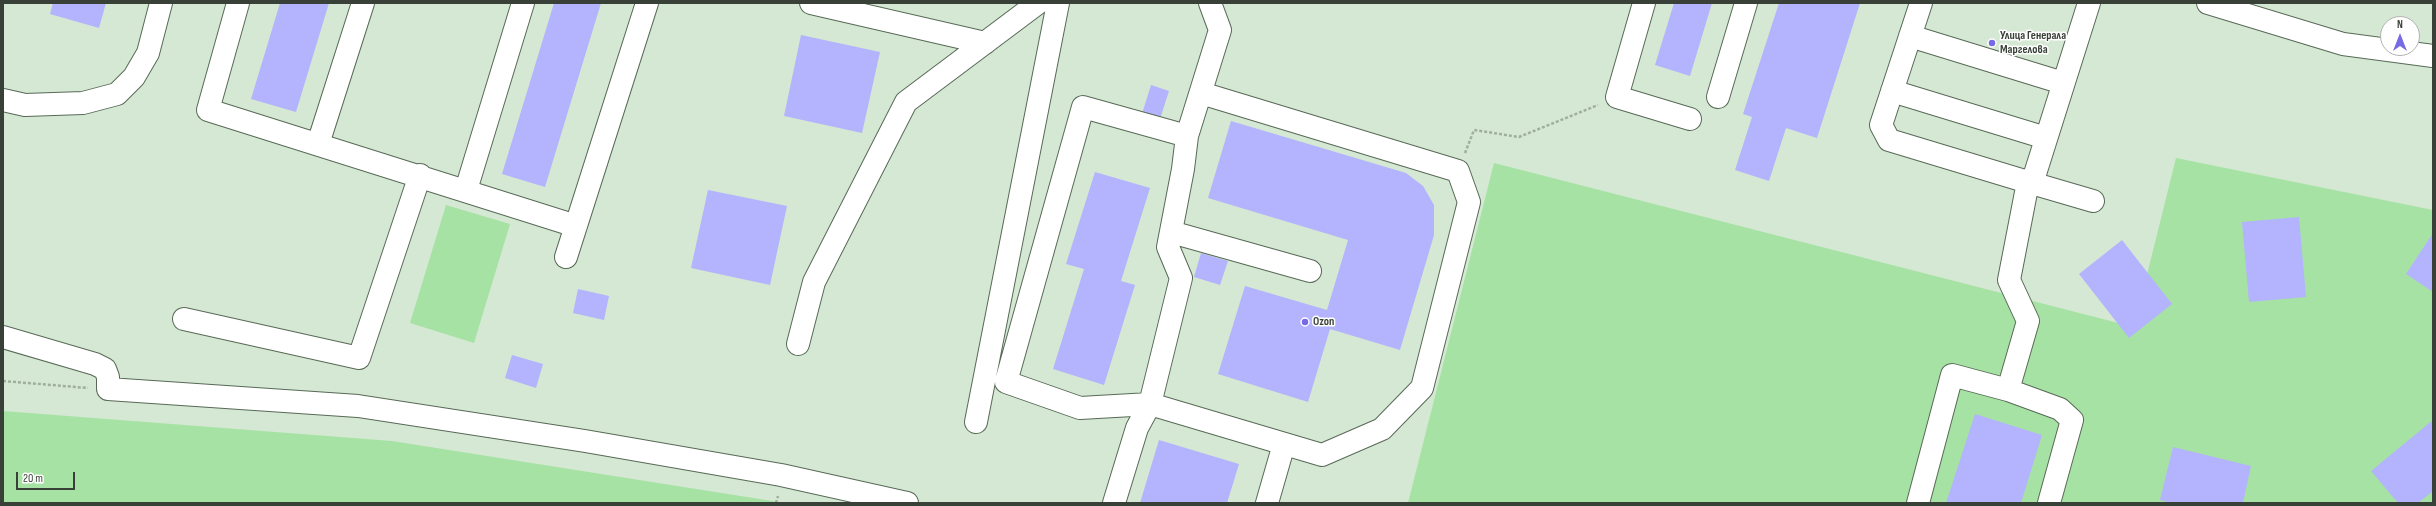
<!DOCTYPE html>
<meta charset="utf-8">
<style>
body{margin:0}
#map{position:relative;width:2436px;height:506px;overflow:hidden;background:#d4e8d3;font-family:"Sofia Sans Condensed",sans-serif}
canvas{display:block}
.frame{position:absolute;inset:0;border:4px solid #384037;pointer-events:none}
.north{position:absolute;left:2380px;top:16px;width:40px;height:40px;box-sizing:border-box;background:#fff;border:1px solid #afb3af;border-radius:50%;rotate:0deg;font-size:11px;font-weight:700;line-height:16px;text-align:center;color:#384037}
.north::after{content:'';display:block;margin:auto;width:14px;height:18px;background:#776ae5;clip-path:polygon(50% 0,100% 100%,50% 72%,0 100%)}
.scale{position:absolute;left:16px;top:472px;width:59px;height:18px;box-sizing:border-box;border:2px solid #384037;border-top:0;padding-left:5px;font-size:12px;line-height:14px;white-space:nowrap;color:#384037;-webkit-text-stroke:3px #fff;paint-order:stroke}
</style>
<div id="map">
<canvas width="2436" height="506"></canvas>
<div class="frame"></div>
<div class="north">N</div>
<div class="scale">20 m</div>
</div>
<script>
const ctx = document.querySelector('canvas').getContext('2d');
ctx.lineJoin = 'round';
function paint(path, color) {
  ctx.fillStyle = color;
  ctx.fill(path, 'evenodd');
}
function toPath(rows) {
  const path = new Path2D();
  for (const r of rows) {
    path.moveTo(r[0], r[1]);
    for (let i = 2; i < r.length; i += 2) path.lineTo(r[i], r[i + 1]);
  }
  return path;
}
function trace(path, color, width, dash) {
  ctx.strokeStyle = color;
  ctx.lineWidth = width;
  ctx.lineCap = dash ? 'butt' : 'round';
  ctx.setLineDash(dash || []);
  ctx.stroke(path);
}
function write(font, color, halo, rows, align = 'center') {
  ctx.font = font + ' "Sofia Sans Condensed",sans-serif';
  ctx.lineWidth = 3;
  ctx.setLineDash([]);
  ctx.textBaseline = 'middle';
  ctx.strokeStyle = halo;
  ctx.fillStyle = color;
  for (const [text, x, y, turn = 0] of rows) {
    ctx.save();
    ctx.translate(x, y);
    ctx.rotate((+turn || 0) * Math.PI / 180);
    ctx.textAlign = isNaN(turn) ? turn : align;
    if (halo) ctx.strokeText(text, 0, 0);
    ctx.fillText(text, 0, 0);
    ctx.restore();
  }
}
const green = toPath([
 [2176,158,2433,210,2433,503,1408,503,1494,163,2134,327],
 [446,205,510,224,474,343,410,323],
 [3,411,392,441,785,503,3,503]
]);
const building = toPath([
 [53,3,106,3,99,28,50,14],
 [280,3,329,3,296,112,251,99],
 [554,3,601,3,545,187,502,174],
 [1674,3,1712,3,1690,76,1655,65],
 [1779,3,1860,3,1817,138,1786,128,1769,181,1735,170,1752,117,1743,114],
 [801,35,880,52,862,133,784,116],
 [1151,85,1169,91,1159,122,1141,117],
 [1231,121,1406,173,1423,186,1434,205,1434,235,1400,350,1330,329,1308,402,1218,374,1245,286,1327,310,1348,240,1208,198],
 [1095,172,1150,188,1121,281,1135,285,1104,385,1053,369,1084,269,1066,264],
 [708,190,787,206,770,285,691,268],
 [2299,217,2306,297,2249,302,2242,222],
 [2433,233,2433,292,2406,274],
 [2122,240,2172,304,2129,338,2079,274],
 [1201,253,1228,261,1220,285,1194,277],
 [578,289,609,296,604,320,573,313],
 [512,355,543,364,536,388,505,378],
 [1975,414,2042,435,2021,503,1946,503],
 [2433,420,2433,491,2418,503,2398,503,2371,471],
 [1159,440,1239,464,1227,503,1140,503],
 [2173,447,2251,466,2243,503,2172,503,2160,500]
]);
const path = toPath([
 [1465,153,1474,130,1519,137,1598,105],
 [3,381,88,388],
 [776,503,778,496]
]);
const minor = toPath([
 [238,3,208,110,576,226],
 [811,3,985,43],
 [1644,3,1617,97,1690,119],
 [1921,3,1881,125,1889,140,2028,182,2035,174,2089,3],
 [2208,3,2343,44,2433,56],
 [1910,36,2063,83],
 [1892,91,2046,138],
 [1718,97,1746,3],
 [3,100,25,105,83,103,117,94,134,77,148,53,161,3],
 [1187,136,1083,107,1006,382,1080,408,1150,404,1322,455,1382,429,1422,388,1469,202,1458,171,1201,93],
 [318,144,363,3],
 [466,190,523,3],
 [1171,232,1310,271],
 [566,257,647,3],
 [184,319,359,358,420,175],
 [3,337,95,364,105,369,108,377,108,389,358,406,585,441,781,475,907,503],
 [798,344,814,282,906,102,1038,3],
 [976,422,1058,3],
 [1114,503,1137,428,1150,404,1181,278,1168,247,1183,169,1187,136,1220,30,1210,3],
 [1267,503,1284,444],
 [1918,503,1952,375,2008,390],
 [2049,503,2072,420,2060,409,2008,390,2028,321,2009,280,2028,182,2093,201]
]);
const markers = [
 [1992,43,4,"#776ae5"],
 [1305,322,4,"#776ae5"]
];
const poiNames = [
 ["Улица Генерала",2000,36],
 ["Маргелова",2000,50],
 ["Ozon",1313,322]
];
paint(green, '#a7e2a5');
paint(building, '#b4b3fd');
trace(minor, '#586a57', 24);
trace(path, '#9faf9e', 2.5, [3, 2]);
trace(minor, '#fff', 22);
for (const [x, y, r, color] of markers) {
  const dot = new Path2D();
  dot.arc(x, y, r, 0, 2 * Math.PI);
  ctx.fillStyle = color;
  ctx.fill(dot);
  trace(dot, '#fff', 1.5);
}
write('bold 12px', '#384037', '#fff', poiNames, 'left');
</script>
